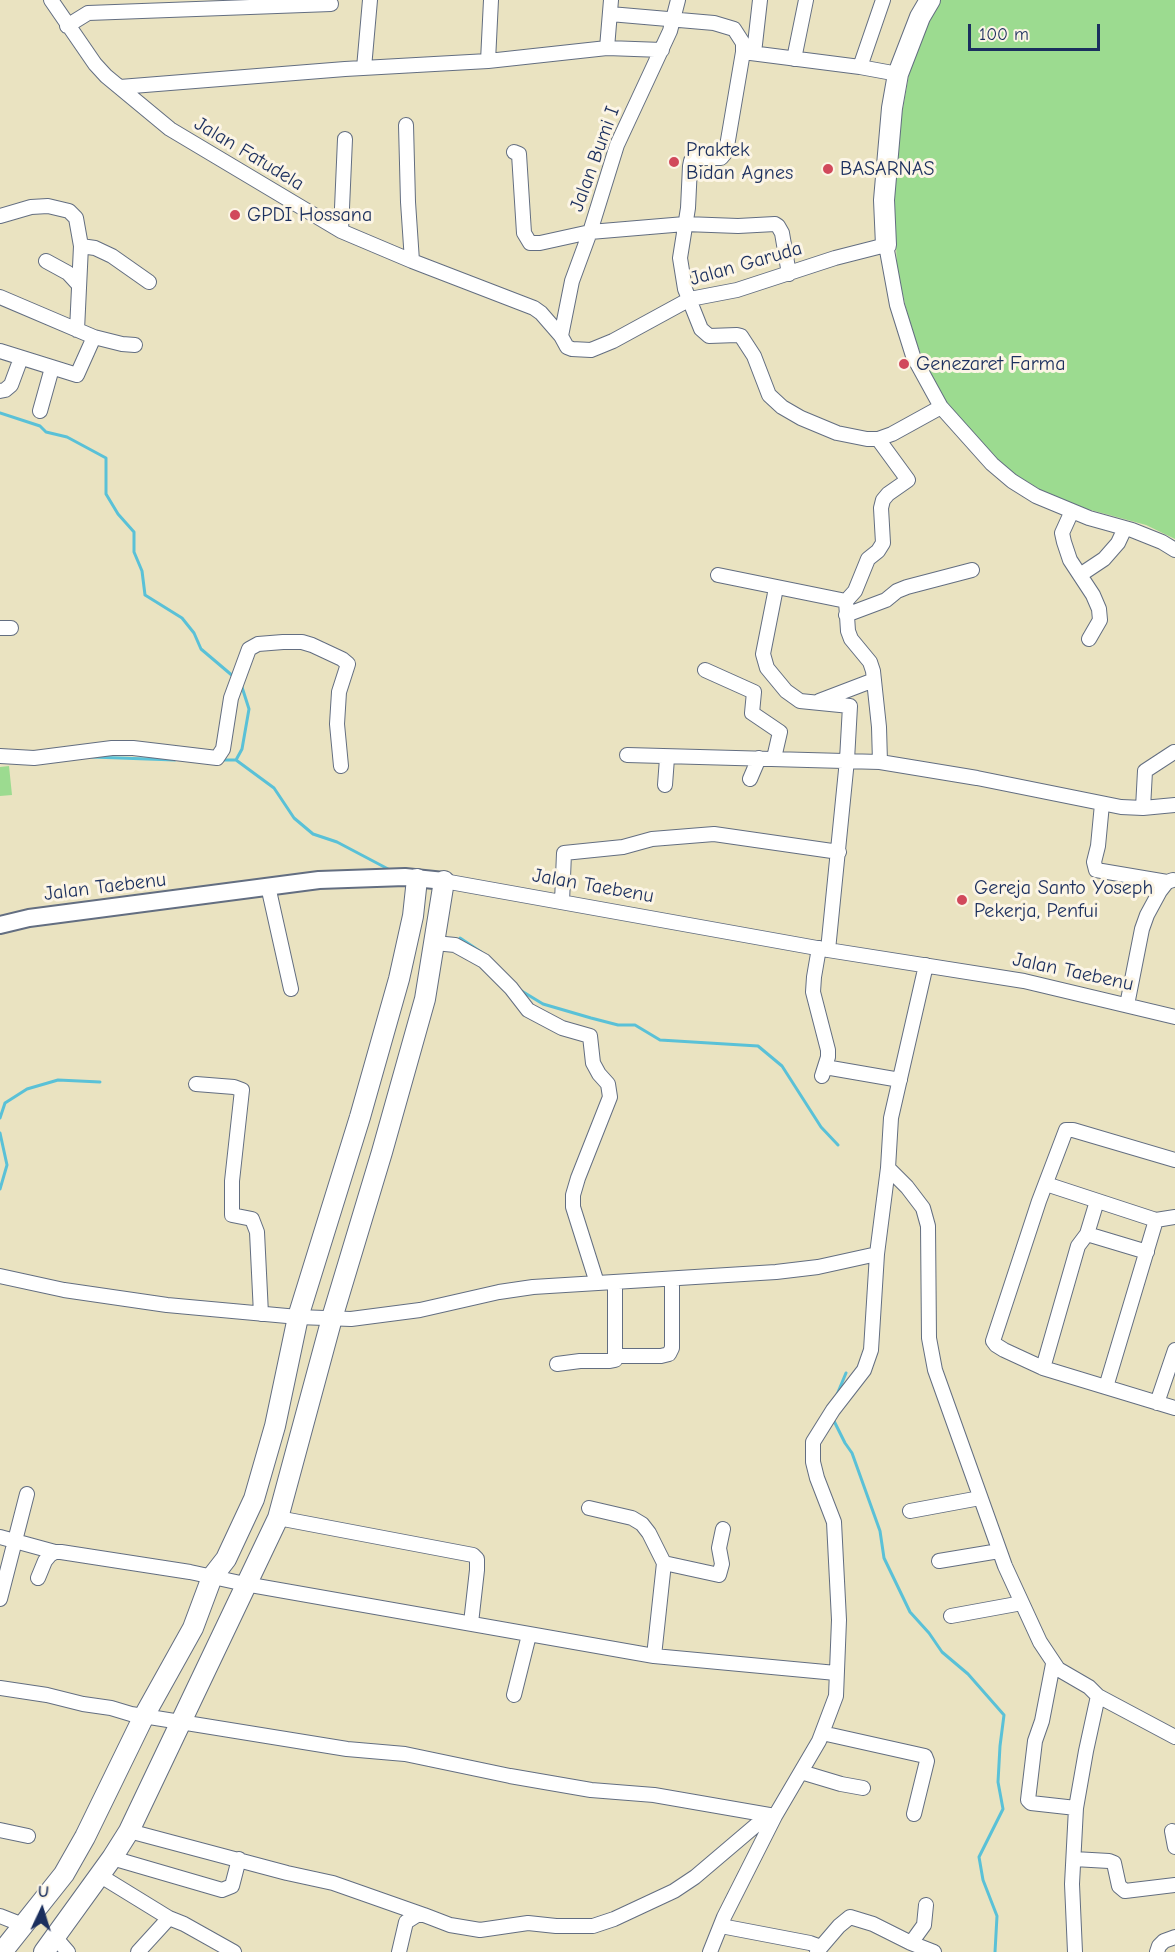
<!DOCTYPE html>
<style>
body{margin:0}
#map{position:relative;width:1175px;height:1952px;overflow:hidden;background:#eae3c1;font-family:"Comic Neue",sans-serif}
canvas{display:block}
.north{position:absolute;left:12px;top:1880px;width:60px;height:60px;-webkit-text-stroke:4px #fcf5e5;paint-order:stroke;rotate:4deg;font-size:16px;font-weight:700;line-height:24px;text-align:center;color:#1b2f5e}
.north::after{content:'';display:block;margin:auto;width:21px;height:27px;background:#1b2f5e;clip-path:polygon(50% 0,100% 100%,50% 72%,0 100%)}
.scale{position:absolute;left:968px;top:24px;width:132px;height:27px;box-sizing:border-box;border:3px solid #1b2f5e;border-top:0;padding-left:8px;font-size:18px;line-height:21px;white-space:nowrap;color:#1b2f5e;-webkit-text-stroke:4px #fcf5e5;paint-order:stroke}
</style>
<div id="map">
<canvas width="1175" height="1952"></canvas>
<div class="north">U</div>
<div class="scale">100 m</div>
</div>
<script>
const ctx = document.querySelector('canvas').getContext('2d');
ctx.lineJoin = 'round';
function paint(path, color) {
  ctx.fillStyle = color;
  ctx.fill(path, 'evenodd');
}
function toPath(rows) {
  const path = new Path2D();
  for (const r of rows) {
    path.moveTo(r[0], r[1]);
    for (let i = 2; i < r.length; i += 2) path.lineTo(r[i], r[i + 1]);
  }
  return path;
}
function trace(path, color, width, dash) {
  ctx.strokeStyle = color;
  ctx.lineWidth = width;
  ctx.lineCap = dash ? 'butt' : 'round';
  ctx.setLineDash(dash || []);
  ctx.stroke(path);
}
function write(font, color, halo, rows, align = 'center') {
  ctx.font = font + ' "Comic Neue",sans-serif';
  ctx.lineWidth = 6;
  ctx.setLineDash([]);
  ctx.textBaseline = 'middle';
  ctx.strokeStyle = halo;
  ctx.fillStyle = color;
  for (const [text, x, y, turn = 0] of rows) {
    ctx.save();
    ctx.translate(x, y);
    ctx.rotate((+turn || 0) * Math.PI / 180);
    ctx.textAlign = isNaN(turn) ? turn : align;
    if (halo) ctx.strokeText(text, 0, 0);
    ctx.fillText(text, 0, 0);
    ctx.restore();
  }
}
const green = toPath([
 [935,0,1175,0,1175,539,1146,525,1076,506,1056,499,1013,473,993,456,946,402,925,365,911,328,897,271,894,191,899,130,910,69],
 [9,766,12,795,0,796,0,767]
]);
const stream = toPath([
 [0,413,40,426,46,432,67,437,106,458,106,494,118,514,134,532,134,552,142,571,145,595,182,618,194,633,201,649,234,677],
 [92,757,175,760],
 [221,760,236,760,242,749,249,709,241,684],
 [236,760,274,788,294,818,313,834,337,842,390,870],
 [460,938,481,952],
 [520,990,543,1004,591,1018,618,1025,635,1025,660,1040,758,1046,782,1066,821,1127,838,1145],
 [0,1118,5,1103,27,1089,58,1080,100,1082],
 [0,1133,7,1165,0,1189],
 [836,1397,846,1373],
 [833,1419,845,1443,852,1453,880,1531,884,1558,910,1612,929,1633,942,1652,968,1674,1004,1715,1000,1746,998,1782,1003,1809,979,1857,983,1880,997,1916,995,1952]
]);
const minor = toPath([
 [51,0,95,64,106,76,170,129,341,231,412,261,534,308,541,313,561,336,567,347,572,349,591,350,613,341,690,299,737,290,835,258,886,245,897,305,913,356,941,407,992,464,1012,481,1036,496,1089,518,1132,530,1162,542,1175,550],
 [610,14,714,23,734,29,743,43,743,52,726,152,721,158,695,158,691,161,690,166,688,208,680,258,685,289,701,329,709,336,737,335,741,336,754,356,769,395,782,407,801,418,837,433,867,439,878,439,892,434,941,407],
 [67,26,88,13,331,4],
 [607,48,611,0],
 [743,52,860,67,898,74],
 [754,53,760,0],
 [794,59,806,0],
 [488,61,491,0],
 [860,67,883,0],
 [364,68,370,0],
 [120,87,345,69,488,61,607,48,662,50],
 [406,125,408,202,412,261],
 [514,152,519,154,524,233,530,243,540,243,590,232,685,224,738,226,775,224,778,226,782,233,789,274],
 [0,216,31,207,48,206,69,211,76,218,81,246,77,330],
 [341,231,345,139],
 [81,246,95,248,112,256,149,282],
 [46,261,68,273,79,285],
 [0,297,94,337,122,344,135,345],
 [561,336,572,281,590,232,617,145,670,31,678,0],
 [0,351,77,375,94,337],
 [0,391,5,390,11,385,21,358],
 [40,411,52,368],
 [1072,511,1062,533,1064,542,1070,560,1093,595,1099,609,1100,620,1089,639],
 [718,575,846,601,855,591,868,559,878,551,883,543,881,508,883,500,888,494,908,480,878,439],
 [1080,575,1104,559,1118,543,1125,528],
 [776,588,763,654,767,668,786,691,800,701,850,706,847,760,828,950],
 [846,601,848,631,851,639,870,662,873,671,879,727,880,762],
 [846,615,886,600,897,591,907,587,972,570],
 [0,628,11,628],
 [705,670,754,692,752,713,780,732,774,758],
 [819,701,874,680],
 [627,755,880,762,977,778,1121,807,1143,808,1175,805],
 [0,756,34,758,112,748,133,748,217,758,223,749,231,698,249,649,258,644,283,642,302,642,312,645,342,659,348,664,339,692,337,724,341,766],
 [750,779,759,758],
 [665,785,667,758],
 [1102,804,1098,846,1094,862,1096,870,1167,882],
 [1143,808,1145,771,1174,752],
 [444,881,828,950,1024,981,1175,1017],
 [268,886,291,989],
 [562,902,564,853,623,847,652,839,714,834,839,852],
 [435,943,455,945,484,961,511,988,528,1010,562,1028,590,1036,593,1063,599,1074,608,1084,610,1097,578,1178,573,1195,573,1207,597,1283],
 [819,948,814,977,813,992,828,1050,828,1057,822,1076],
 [1127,1005,1142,929,1147,915,1160,891,1167,882,1173,880],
 [825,1067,900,1080],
 [196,1084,234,1087,242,1090,232,1181,232,1215,252,1219,257,1232,261,1314],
 [1175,1160,1073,1130,1066,1130,1039,1201,993,1341,996,1345,1004,1350,1043,1368,1175,1408],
 [888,1168,907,1187,923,1208,928,1226,929,1338,935,1370,1005,1566,1040,1642,1058,1669,1089,1687,1098,1696,1175,1737],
 [1046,1184,1156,1220,1175,1217],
 [1087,1234,1147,1252],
 [0,1276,64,1290,167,1305,298,1317,351,1319,420,1310,499,1292,533,1287,776,1272,818,1267,877,1254],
 [615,1283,615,1356,661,1356,669,1354,672,1348,672,1279],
 [557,1364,580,1361,610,1361,615,1360,615,1356],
 [1043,1368,1078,1246,1087,1234,1097,1201],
 [1106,1387,1156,1220],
 [1157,1403,1175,1350],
 [589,1508,632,1518,642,1524,649,1533,664,1563],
 [910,1511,980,1498],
 [278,1518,473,1555,477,1559,477,1570,471,1623],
 [0,1537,55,1552],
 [939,1561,999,1551],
 [38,1578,45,1561,50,1555,55,1552,61,1552,190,1572,245,1584,654,1656,836,1673],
 [0,1599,27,1494],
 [951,1616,1022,1603],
 [654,1656,664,1563,719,1575,722,1564,719,1548,723,1529],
 [1053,1664,1042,1721,1035,1741,1028,1800,1031,1803,1076,1808],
 [0,1688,47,1695,83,1704,111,1708,131,1714,347,1749,405,1754,510,1776,591,1790,654,1795,775,1816],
 [514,1695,529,1635],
 [822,1733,925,1756,927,1761,914,1814],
 [801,1772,841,1784,863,1788],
 [0,1830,28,1836],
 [129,1831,287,1873,333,1883,424,1915],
 [1172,1831,1175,1847],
 [112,1858,222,1890,232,1886,239,1859],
 [1074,1859,1109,1861,1114,1863,1119,1886,1125,1891,1175,1885],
 [99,1875,169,1918,184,1924,234,1952],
 [926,1905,924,1925,911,1943,934,1952],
 [0,1916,23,1925],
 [721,1926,810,1943,821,1947,817,1952],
 [55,1937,68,1952],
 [821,1947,839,1926,850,1917,873,1924,911,1943],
 [138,1952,169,1918],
 [399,1952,406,1922,417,1915,424,1915,450,1925,480,1930,528,1923,556,1926,593,1926,614,1919,674,1891,695,1877,768,1815],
 [710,1952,724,1917,775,1816,819,1741,836,1696,839,1620,834,1522,817,1478,813,1462,813,1442,833,1410,864,1370,871,1350,877,1254,888,1168,891,1118,926,965],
 [1075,1952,1072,1884,1076,1808,1086,1751,1098,1696],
 [1157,1952,1159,1946,1164,1941,1175,1937]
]);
const major = toPath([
 [0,925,29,918,319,880,405,877,444,881]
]);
const highway = toPath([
 [886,245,884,200,892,108,898,74,920,17,930,0],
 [2,1952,64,1874,85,1837,144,1716,193,1628,212,1577,226,1559,254,1499,275,1426,298,1317,360,1117,399,979,413,916,417,879],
 [44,1952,112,1858,129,1831,278,1518,332,1318,382,1152,425,999,444,881]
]);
const markers = [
 [674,162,6,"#d1495b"],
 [828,169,6,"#d1495b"],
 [235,215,6,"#d1495b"],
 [904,364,6,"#d1495b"],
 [962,900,6,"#d1495b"]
];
const poiNames = [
 ["Praktek",686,150],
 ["Bidan Agnes",686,173],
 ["BASARNAS",840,169],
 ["GPDI Hossana",247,215],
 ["Genezaret Farma",916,364],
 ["Gereja Santo Yoseph",974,888],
 ["Pekerja, Penfui",974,911]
];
const streetNames = [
 ["Jalan Fatudela",249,154,31],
 ["Jalan Bumi I",595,159,-70],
 ["Jalan Garuda",746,264,-16],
 ["Jalan Taebenu",593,886,10],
 ["Jalan Taebenu",105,887,-7],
 ["Jalan Taebenu",1073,972,12]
];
paint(green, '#9cdb90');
trace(stream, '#5ac1d7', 3);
trace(minor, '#636e81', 16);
trace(major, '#636e81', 20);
trace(highway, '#636e81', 22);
trace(minor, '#fff', 14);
trace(major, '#fff', 16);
trace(highway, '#fff', 20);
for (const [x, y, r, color] of markers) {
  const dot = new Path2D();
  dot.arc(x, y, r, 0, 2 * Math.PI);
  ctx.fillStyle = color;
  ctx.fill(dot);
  trace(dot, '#fcf5e5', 2);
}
write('20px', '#1b2f5e', '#fcf5e5', poiNames, 'left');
write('20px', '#1b2f5e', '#fcf5e5', streetNames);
</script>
